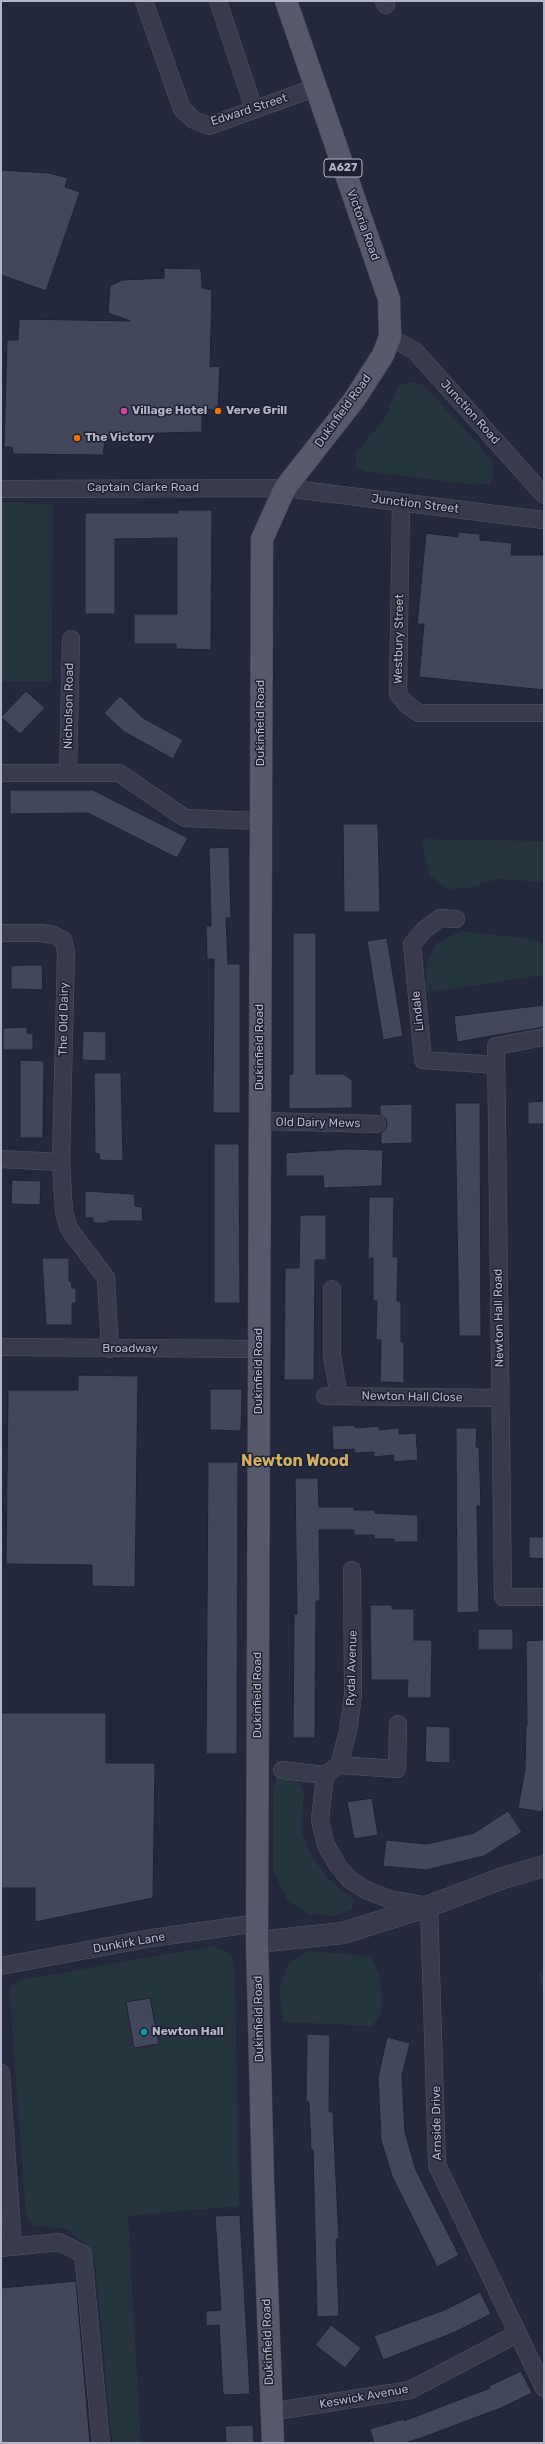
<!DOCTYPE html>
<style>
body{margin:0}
#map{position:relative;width:545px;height:2444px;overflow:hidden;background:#24283c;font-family:Rubik,sans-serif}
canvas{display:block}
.frame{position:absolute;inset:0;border:2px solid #b3b6c7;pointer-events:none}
</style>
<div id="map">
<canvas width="545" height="2444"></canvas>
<div class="frame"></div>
</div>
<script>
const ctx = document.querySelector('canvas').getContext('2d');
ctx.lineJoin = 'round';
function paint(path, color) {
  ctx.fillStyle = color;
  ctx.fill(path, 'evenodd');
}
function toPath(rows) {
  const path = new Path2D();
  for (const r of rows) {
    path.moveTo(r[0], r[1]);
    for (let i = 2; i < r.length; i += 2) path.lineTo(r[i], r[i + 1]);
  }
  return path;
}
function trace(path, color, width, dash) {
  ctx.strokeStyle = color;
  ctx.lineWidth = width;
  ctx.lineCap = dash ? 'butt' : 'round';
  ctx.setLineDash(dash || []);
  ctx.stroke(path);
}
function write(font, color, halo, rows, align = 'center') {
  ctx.font = font + ' Rubik,sans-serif';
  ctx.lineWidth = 3;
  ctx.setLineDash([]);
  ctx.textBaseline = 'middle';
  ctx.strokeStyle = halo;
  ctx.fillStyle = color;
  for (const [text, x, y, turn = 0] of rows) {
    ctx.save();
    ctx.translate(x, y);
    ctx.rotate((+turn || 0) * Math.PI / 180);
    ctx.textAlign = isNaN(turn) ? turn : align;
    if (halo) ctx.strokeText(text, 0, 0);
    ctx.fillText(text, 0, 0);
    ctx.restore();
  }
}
const green = toPath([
 [410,382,424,385,492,460,494,474,490,484,476,485,364,471,356,466,356,452,384,420,399,385],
 [1,502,53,504,52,682,1,681],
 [421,839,544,841,544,882,497,879,469,888,449,889,430,876],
 [461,931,523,938,544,944,544,975,425,993,427,962,437,943],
 [278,1774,297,1779,304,1793,301,1829,308,1850,328,1879,354,1899,352,1910,333,1916,309,1914,287,1900,273,1870,273,1790],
 [212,1946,231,1954,235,1970,239,2206,128,2216,141,2443,112,2443,95,2263,87,2246,68,2229,34,2226,26,2216,9,1988,20,1980],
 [308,1951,371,1956,381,1981,382,2012,372,2026,283,2022,279,1990,287,1965],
 [544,1972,544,1992,538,1973]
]);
const building = toPath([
 [1,170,49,173,68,178,65,187,80,192,46,291,1,275,1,170],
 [164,268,201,269,202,288,212,290,210,367,220,366,218,411,202,408,202,432,125,434,105,440,103,455,13,454,12,447,4,447,7,340,18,340,19,319,130,321,108,313,110,286,122,280,164,278,164,268],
 [178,510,212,510,211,650,176,649,176,644,134,644,134,614,177,614,177,538,115,539,115,614,85,614,85,513,178,513,178,510],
 [458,532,480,534,480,540,512,543,511,555,544,555,544,690,419,677,424,624,417,624,426,533,458,537,458,532],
 [26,691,45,708,20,734,1,717,26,691],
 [120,696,143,718,183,740,173,759,123,731,104,713,120,696],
 [10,790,93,790,188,838,177,858,88,813,10,814,10,790],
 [343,824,378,824,380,912,344,912,343,824],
 [229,847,231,918,226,918,228,964,240,964,240,1113,213,1113,214,959,207,959,206,926,211,926,209,848,229,847],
 [293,933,316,933,316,1074,343,1074,352,1080,352,1108,289,1109,289,1074,293,1074,293,933],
 [387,938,403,1036,383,1040,367,941,387,938],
 [26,965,42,965,43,990,11,989,11,966,26,965],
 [544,1005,544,1027,457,1042,454,1016,544,1005],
 [27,1027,27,1033,33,1034,33,1050,3,1050,3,1028,27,1027],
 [83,1031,106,1032,106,1061,82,1060,83,1031],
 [20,1060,44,1061,43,1138,20,1138,20,1060],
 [94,1073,121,1073,123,1161,100,1160,99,1154,95,1153,94,1073],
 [544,1101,544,1124,528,1124,528,1102,544,1101],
 [455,1103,480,1103,481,1336,459,1336,455,1103],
 [412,1104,412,1143,381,1144,381,1133,385,1130,387,1124,386,1119,380,1115,380,1105,412,1104],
 [214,1144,239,1144,240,1303,214,1303,214,1144],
 [347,1149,383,1150,382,1186,324,1188,323,1176,286,1176,286,1153,347,1149],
 [12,1180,41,1181,40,1205,11,1204,12,1180],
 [85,1191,134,1194,135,1206,142,1207,143,1221,108,1221,108,1223,93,1223,93,1218,85,1218,85,1191],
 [369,1197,394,1197,393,1257,398,1257,397,1301,401,1301,401,1342,404,1342,404,1383,380,1382,381,1340,376,1340,377,1301,373,1301,373,1258,368,1259,369,1197],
 [300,1215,326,1215,326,1260,315,1260,314,1380,284,1380,285,1268,299,1268,300,1215],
 [42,1258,69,1258,69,1281,71,1281,72,1288,76,1288,76,1303,72,1303,72,1325,46,1325,42,1258],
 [78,1375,138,1376,135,1587,92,1586,92,1565,6,1564,8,1390,78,1390,78,1375],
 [210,1389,242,1389,241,1431,210,1430,210,1389],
 [353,1425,356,1428,379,1426,379,1430,399,1428,399,1434,416,1433,418,1460,393,1462,394,1455,374,1457,374,1452,354,1453,354,1449,333,1450,332,1426,353,1425],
 [456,1428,477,1428,476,1447,479,1447,481,1506,477,1506,479,1612,457,1613,456,1428],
 [208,1462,238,1462,237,1754,206,1754,208,1462],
 [295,1478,318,1478,319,1507,354,1507,354,1510,375,1510,375,1513,418,1515,418,1542,394,1542,394,1539,374,1539,374,1535,354,1535,354,1530,319,1530,320,1601,316,1601,315,1738,293,1738,294,1614,297,1614,295,1478],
 [529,1537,544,1537,544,1559,529,1558,529,1537],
 [370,1605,392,1605,392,1609,414,1609,414,1640,432,1640,431,1698,407,1698,408,1680,371,1680,370,1605],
 [478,1629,513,1629,513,1650,478,1650,478,1629],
 [544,1640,544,1803,542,1812,518,1808,525,1770,526,1726,527,1726,526,1641,544,1640],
 [1,1713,106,1713,106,1763,155,1763,153,1898,35,1922,35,1888,1,1888,1,1713],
 [426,1726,450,1727,450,1763,425,1762,426,1726],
 [372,1798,378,1835,354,1839,347,1802,372,1798],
 [508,1811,522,1832,484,1856,426,1870,383,1866,386,1840,427,1844,474,1833,508,1811],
 [150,1998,159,2044,134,2048,126,2002,150,1998],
 [307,2034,330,2035,329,2112,333,2112,335,2158,339,2239,336,2239,339,2316,317,2317,313,2150,311,2150,309,2102,306,2102,307,2034],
 [387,2037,410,2043,402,2075,405,2132,416,2170,459,2255,437,2267,392,2176,381,2140,378,2077,387,2037],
 [240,2215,250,2394,223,2395,219,2325,206,2326,206,2311,221,2310,215,2216,240,2215],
 [76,2281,90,2443,1,2443,1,2288,76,2281],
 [480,2292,491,2314,453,2333,383,2360,374,2336,447,2309,480,2292],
 [331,2325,361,2348,345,2368,315,2345,331,2325],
 [521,2371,532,2393,501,2408,421,2438,404,2443,374,2443,370,2429,404,2419,404,2421,490,2388,489,2386,521,2371],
 [253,2425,254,2443,226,2443,225,2426,253,2425]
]);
const minor = toPath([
 [144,1,182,109,194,120,209,126,314,88],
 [218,1,254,109],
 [384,1,386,5],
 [390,337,415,351,544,495],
 [1,489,285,488,544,520],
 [401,502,398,694,406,704,419,713,544,713],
 [1,773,119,773,185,818,261,821],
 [68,773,71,639],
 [456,919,440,918,424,930,412,944,423,1060,496,1065],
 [1,933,41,933,54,935,63,940,66,952,61,1162,64,1212,69,1229,106,1278,110,1349],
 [544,1037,496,1046,503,1597,544,1597],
 [260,1121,377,1124],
 [1,1159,61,1162],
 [332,1289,332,1356,339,1396],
 [1,1347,259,1349],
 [325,1396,500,1398],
 [339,1765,348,1731,353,1695,352,1570],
 [282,1770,325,1775,339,1765,397,1769,398,1724],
 [325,1775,320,1820,326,1845,338,1866,350,1880,366,1890,389,1899,429,1906,437,2165,544,2388],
 [1,1966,152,1938,258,1923],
 [1,2073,13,2247],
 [1,2248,59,2242,83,2254,101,2443],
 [270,2412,410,2390,517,2334]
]);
const tertiary = toPath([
 [257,1942,343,1933,429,1906,503,1878,544,1866]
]);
const primary = toPath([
 [273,2443,263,2182,257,1942,262,539,285,488,354,400,383,355,390,337,389,299,286,1]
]);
const markers = [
 [124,411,4,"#d1479c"],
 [218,411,4,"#e8710a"],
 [77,438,4,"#e8710a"],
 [144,2032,4,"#0f9aa8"]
];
const shields = [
 [343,168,38]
];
const shieldNames = [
 ["A627",343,168]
];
const streetNames = [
 ["Edward Street",249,110,-18],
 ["Victoria Road",363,225,70],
 ["Dukinfield Road",343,411,-54],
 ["Junction Road",470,412,48],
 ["Captain Clarke Road",143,488],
 ["Junction Street",415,504,7],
 ["Westbury Street",399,639,-89],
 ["Nicholson Road",69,706,-89],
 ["Dukinfield Road",261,723,-90],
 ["Lindale",418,1011,-96],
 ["The Old Dairy",64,1019,-89],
 ["Dukinfield Road",260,1047,-90],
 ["Old Dairy Mews",318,1123,1],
 ["Newton Hall Road",499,1318,-91],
 ["Broadway",130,1349],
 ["Dukinfield Road",259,1371,-90],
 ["Newton Hall Close",412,1397,1],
 ["Rydal Avenue",352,1668,-88],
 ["Dukinfield Road",258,1695,-90],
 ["Dunkirk Lane",129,1943,-10],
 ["Dukinfield Road",259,2019,-91],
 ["Arnside Drive",437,2123,-91],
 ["Dukinfield Road",268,2342,-92],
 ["Keswick Avenue",364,2397,-10]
];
const poiNames = [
 ["Village Hotel",132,411],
 ["Verve Grill",226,411],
 ["The Victory",85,438],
 ["Newton Hall",152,2032]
];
const districtNames = [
 ["Newton Wood",295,1461]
];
paint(green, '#26343d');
paint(building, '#43475d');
trace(building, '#1f2233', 1);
trace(minor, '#535667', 18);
trace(tertiary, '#535667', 22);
trace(primary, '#414455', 23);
trace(minor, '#383b4c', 17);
trace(tertiary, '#383b4c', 21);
trace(primary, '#56596c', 22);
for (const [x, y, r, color] of markers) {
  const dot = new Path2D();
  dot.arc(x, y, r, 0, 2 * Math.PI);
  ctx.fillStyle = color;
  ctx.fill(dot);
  trace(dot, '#1d2031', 1.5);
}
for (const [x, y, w] of shields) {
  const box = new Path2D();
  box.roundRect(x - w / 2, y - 9, w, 18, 3);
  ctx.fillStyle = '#1d2031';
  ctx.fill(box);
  trace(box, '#b3b6c7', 1);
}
write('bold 11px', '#b3b6c7', null, shieldNames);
write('12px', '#b3b6c7', '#1d2031', streetNames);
write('bold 12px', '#b3b6c7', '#1d2031', poiNames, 'left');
write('bold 16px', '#d0af65', '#1d2031', districtNames);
</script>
